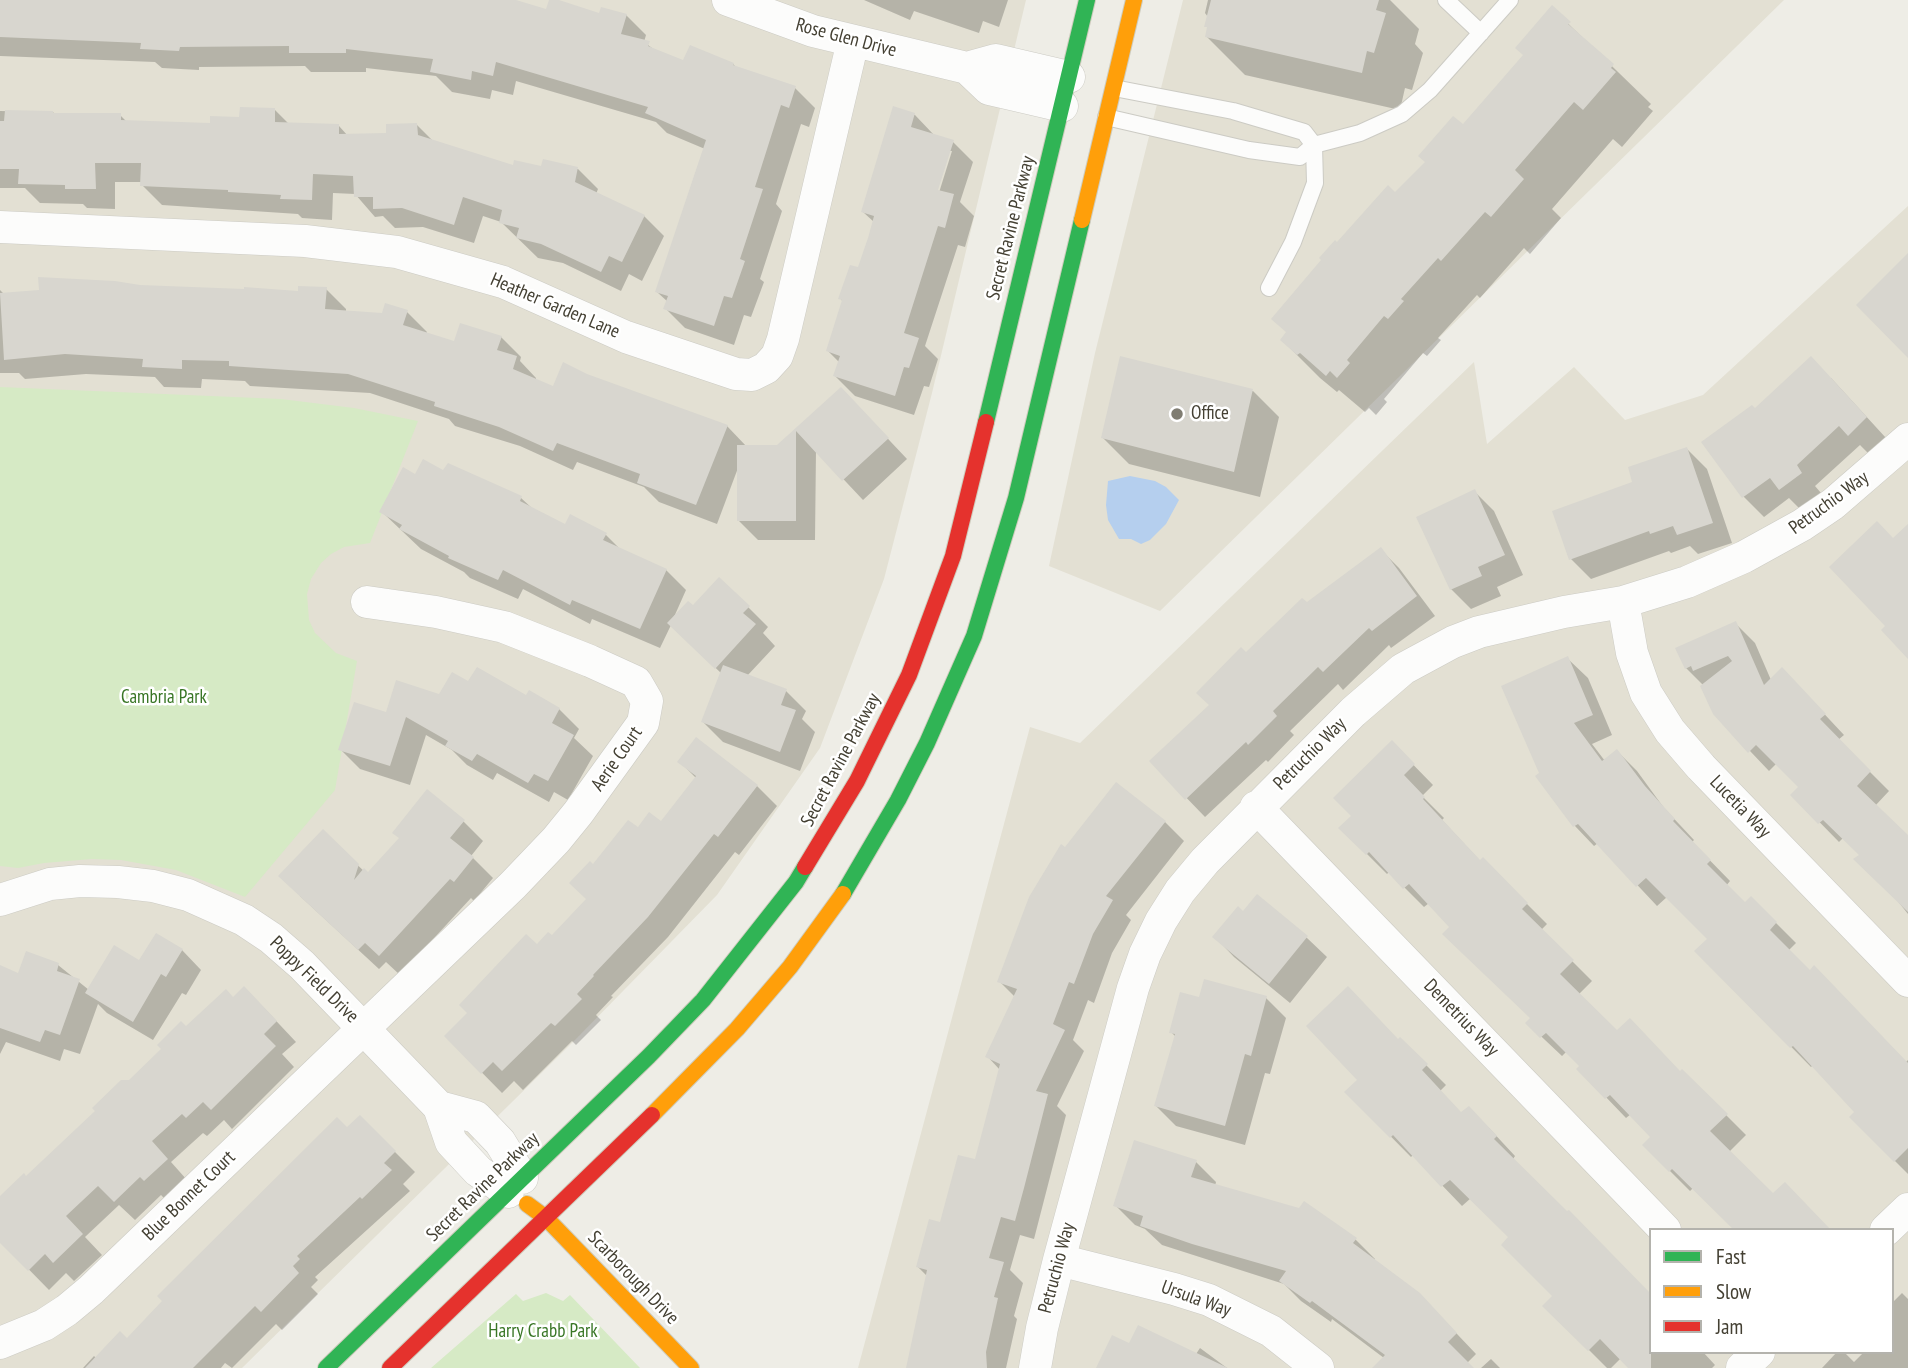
<!DOCTYPE html>
<style>
body{margin:0}
#map{position:relative;width:1908px;height:1368px;overflow:hidden;background:#eeede6;font-family:"PT Sans Narrow",sans-serif}
canvas{display:block}
.legend{position:absolute;left:1649px;top:1228px;width:245px;height:126px;box-sizing:border-box;background:#fff;border:2px solid #b4b3ad;margin:0;padding:9px 12px;list-style:none;font-size:21px;color:#444033}
.legend li{display:flex;align-items:center;gap:14px;height:35px}
.legend b{width:35px;border:2px solid #b4b3ad}
</style>
<div id="map">
<canvas width="1908" height="1368"></canvas>
<ul class="legend">
<li><b style="height:9px;background:#30b455"></b>Fast</li>
<li><b style="height:9px;background:#ff9f0a"></b>Slow</li>
<li><b style="height:9px;background:#e5322d"></b>Jam</li>
</ul>
</div>
<script>
const ctx = document.querySelector('canvas').getContext('2d');
ctx.lineJoin = 'round';
function paint(path, color) {
  ctx.fillStyle = color;
  ctx.fill(path, 'evenodd');
}
function toPath(rows) {
  const path = new Path2D();
  for (const r of rows) {
    path.moveTo(r[0], r[1]);
    for (let i = 2; i < r.length; i += 2) path.lineTo(r[i], r[i + 1]);
  }
  return path;
}
function trace(path, color, width, dash) {
  ctx.strokeStyle = color;
  ctx.lineWidth = width;
  ctx.lineCap = dash ? 'butt' : 'round';
  ctx.setLineDash(dash || []);
  ctx.stroke(path);
}
function write(font, color, halo, rows, align = 'center') {
  ctx.font = font + ' "PT Sans Narrow",sans-serif';
  ctx.lineWidth = 5;
  ctx.setLineDash([]);
  ctx.textBaseline = 'middle';
  ctx.strokeStyle = halo;
  ctx.fillStyle = color;
  for (const [text, x, y, turn = 0] of rows) {
    ctx.save();
    ctx.translate(x, y);
    ctx.rotate((+turn || 0) * Math.PI / 180);
    ctx.textAlign = isNaN(turn) ? turn : align;
    if (halo) ctx.strokeText(text, 0, 0);
    ctx.fillText(text, 0, 0);
    ctx.restore();
  }
}
const residential = toPath([
 [0,0,1026,0,932,393,884,579,820,748,717,895,577,1038,242,1368,0,1368],
 [1183,0,1784,0,1160,611,1049,566,1095,353],
 [1908,206,1908,1368,858,1368,1030,727,1080,743,1474,362,1487,444,1574,367,1625,420,1703,395],
 [1651,1230,1892,1230,1892,1352,1651,1352]
]);
const green = toPath([
 [0,387,281,399,354,408,418,421,370,543,344,547,331,554,321,563,311,579,307,594,309,620,315,633,336,653,357,661,335,790,245,897,176,870,121,860,92,859,44,863,18,868,0,866],
 [546,1293,563,1301,570,1295,640,1368,431,1368,516,1294,523,1301]
]);
const water = toPath([
 [1130,476,1155,481,1166,487,1179,500,1166,524,1150,540,1141,544,1131,539,1119,539,1108,520,1106,505,1108,481]
]);
const shadow = toPath([
 [0,0,495,0,547,11,551,0,554,0,601,15,626,15,646,35,644,42,656,51,684,62,733,64,737,68,795,88,815,108,809,127,801,124,776,204,782,211,760,279,764,282,751,317,744,315,734,345,685,328,665,308,668,302,657,292,705,149,667,133,656,122,516,81,513,95,492,90,490,99,452,92,436,76,366,68,366,72,311,72,305,66,199,67,199,70,162,68,155,62,0,56],
 [864,0,1008,0,999,27,983,21,979,33,914,11,910,20],
 [1208,0,1390,0,1419,29,1415,44,1423,53,1412,90,1405,88,1400,110,1245,75,1207,37,1208,17,1205,13],
 [1552,8,1651,104,1648,107,1653,111,1622,147,1613,139,1552,209,1561,218,1530,254,1524,248,1480,298,1477,295,1438,338,1441,340,1427,356,1423,353,1384,399,1387,402,1376,415,1369,408,1365,412,1339,390,1337,392,1320,378,1282,340,1337,245,1395,194,1463,127,1525,56],
 [894,108,915,115,934,135,953,142,973,162,960,202,974,216,965,247,958,245,925,346,938,359,929,387,924,386,914,415,855,396,835,376,839,362,828,351,843,302,840,298,859,270,874,222,863,212],
 [948,151,952,151,937,199,934,198],
 [275,110,289,124,339,126,348,136,388,135,417,125,433,141,515,167,578,169,598,189,596,194,644,216,664,236,642,281,629,274,621,291,563,263,538,258,501,222,483,216,474,243,423,227,395,228,383,216,375,217,355,194,333,193,332,220,302,218,298,214,162,205,142,185,142,182,115,182,115,209,87,208,83,204,40,203,25,188,0,188,0,111,53,112,55,115,120,115,127,122,211,125],
 [140,287,300,293,326,289,346,309,346,312,383,314,407,312,427,332,426,334,455,344,501,337,521,357,520,361,536,378,536,380,553,388,587,376,727,426,747,447,778,447,841,389,907,459,863,500,816,450,815,540,758,540,738,520,738,468,717,524,659,502,644,487,577,462,573,470,520,446,455,426,449,419,370,393,250,386,245,381,202,379,201,388,164,387,155,377,86,374,25,379,19,373,0,373,0,290,5,295],
 [1831,378,1886,438,1869,454,1860,445,1815,486,1821,493,1800,509,1789,498,1764,517,1744,497,1703,443,1755,410],
 [1253,391,1279,417,1260,497,1129,464,1103,438],
 [1687,449,1707,469,1732,543,1698,554,1690,546,1671,553,1669,551,1591,579,1571,559,1635,483],
 [444,473,521,498,534,510,566,527,571,517,606,535,622,551,666,570,686,590,674,617,693,607,748,607,768,627,763,633,775,646,747,676,786,691,806,711,802,719,815,732,800,771,723,742,703,722,722,674,671,625,660,648,592,619,590,624,523,589,518,599,470,578,464,572,421,549,381,511,415,476],
 [1474,491,1494,511,1523,575,1497,587,1501,596,1471,609,1451,589],
 [1380,549,1399,568,1435,616,1391,648,1389,645,1343,690,1338,684,1290,731,1294,735,1268,762,1266,760,1205,817,1151,761,1211,706,1246,654],
 [1735,623,1755,643,1771,680,1801,689,1844,735,1838,740,1889,791,1875,806,1908,838,1908,914,1861,855,1843,838,1839,842,1793,795,1801,787,1777,763,1769,771,1714,713,1703,685,1686,668],
 [1568,659,1588,678,1612,735,1592,744,1605,761,1617,751,1637,771,1664,808,1694,840,1692,842,1730,881,1726,886,1745,904,1751,898,1796,943,1788,951,1906,1062,1908,1060,1908,1174,1851,1117,1856,1112,1813,1065,1811,1067,1697,951,1709,939,1667,897,1657,906,1598,843,1594,846,1575,826,1537,777,1541,774],
 [469,684,559,709,579,729,574,738,593,756,568,800,554,792,549,802,497,773,493,780,467,765,452,750,426,735,410,785,360,769,340,749,387,714],
 [1392,743,1433,785,1422,796,1444,818,1442,820,1481,862,1483,860,1547,924,1541,930,1592,981,1579,994,1617,1032,1680,1073,1682,1071,1746,1135,1729,1152,1773,1196,1805,1204,1693,1188,1690,1191,1644,1145,1653,1137,1631,1114,1626,1118,1579,1069,1582,1066,1567,1051,1562,1056,1527,1023,1532,1018,1429,903,1424,907,1389,872,1387,874,1341,828,1353,816],
 [680,762,757,786,777,806,739,855,735,852,668,937,611,996,613,997,596,1015,601,1020,576,1045,572,1041,523,1090,514,1081,502,1093,446,1036,537,947,552,938,588,899,593,866,638,829,661,824,696,778],
 [463,821,483,841,471,856,493,878,474,901,471,898,400,975,386,962,379,969,300,896,323,832,368,875],
 [1165,822,1184,841,1126,915,1131,920,1112,953,1094,1003,1088,1000,1073,1040,1084,1051,1057,1106,1066,1115,1034,1239,1020,1235,1010,1270,1023,1283,1014,1316,1017,1319,1006,1368,935,1368,928,1277,917,1266,976,1161,1000,1070,987,1056,1015,997,999,981,1065,849],
 [1257,896,1307,938,1327,957,1290,1003,1234,957,1215,937,1243,913],
 [182,950,201,970,186,995,182,993,153,1040,107,1013,98,1004,80,1054,64,1049,60,1061,6,1042,0,1054,0,967,19,976,58,965,89,990,140,962],
 [1266,998,1286,1018,1270,1074,1265,1073,1245,1145,1176,1126,1156,1106,1176,1037,1171,1032,1200,1000],
 [233,999,264,1008,296,1042,282,1054,294,1067,232,1129,224,1120,207,1136,203,1133,171,1162,187,1180,166,1200,161,1195,135,1220,119,1205,85,1237,102,1255,74,1281,66,1273,49,1290,0,1240,0,1210,26,1178,187,1029],
 [1400,1039,1446,1085,1440,1091,1462,1114,1489,1128,1515,1156,1513,1159,1651,1352,1703,1352,1715,1365,1712,1368,1631,1368,1621,1358,1611,1368,1607,1368,1545,1306,1554,1296,1510,1237,1471,1198,1462,1206,1413,1155,1411,1157,1347,1092],
 [360,1117,415,1172,403,1184,410,1191,315,1277,318,1280,311,1287,318,1294,282,1330,276,1324,232,1368,225,1363,221,1368,83,1368,94,1356,96,1358,127,1340],
 [1196,1162,1216,1182,1215,1186,1355,1239,1375,1259,1374,1261,1440,1316,1476,1354,1467,1363,1472,1368,1386,1368,1384,1358,1332,1319,1331,1322,1301,1301,1284,1284,1162,1245,1145,1229,1135,1225,1115,1205],
 [1902,1293,1908,1299,1908,1368,1822,1368,1837,1352,1844,1352,1854,1362,1864,1352,1892,1352,1892,1303],
 [1130,1346,1196,1354,1200,1348,1227,1368,1098,1368],
 [1491,1359,1500,1368,1481,1368]
]);
const building = toPath([
 [0,0,516,0,546,9,549,0,559,0,599,13,601,7,627,14,621,34,650,41,648,46,683,60,690,45,734,63,733,65,796,86,789,108,781,105,755,187,763,189,740,259,745,261,732,298,724,296,714,326,663,309,668,296,655,292,706,140,645,113,648,107,496,62,493,76,472,71,471,80,430,72,433,59,346,49,346,53,289,53,289,46,180,47,179,51,140,49,141,43,0,37],
 [1211,0,1379,0,1376,10,1386,13,1374,53,1367,51,1362,73,1205,37,1207,27,1204,27],
 [1552,5,1571,22,1568,24,1614,64,1611,68,1616,72,1583,110,1574,102,1515,170,1524,179,1491,217,1485,212,1441,261,1438,258,1401,299,1404,301,1388,319,1384,316,1347,360,1350,363,1337,378,1330,371,1326,376,1300,353,1297,355,1280,340,1286,332,1271,319,1321,260,1319,258,1335,240,1337,242,1388,185,1395,192,1425,162,1418,156,1453,116,1463,124,1523,55,1515,48],
 [893,106,915,113,911,127,954,140,938,190,954,194,945,228,938,226,904,333,919,338,909,368,904,367,895,396,833,376,840,356,826,351,842,300,838,299,850,265,858,267,868,238,874,216,861,212],
 [240,107,275,108,275,122,339,124,339,134,386,133,386,124,417,123,418,135,513,165,514,160,541,166,543,159,578,167,575,182,645,215,622,262,609,256,601,272,541,244,516,238,519,228,499,223,502,210,463,197,454,225,402,208,373,209,373,197,354,197,353,176,313,174,312,200,280,199,281,195,228,192,228,190,140,186,141,163,95,163,96,189,65,189,65,185,18,184,19,169,0,169,0,121,4,121,5,110,53,111,53,113,121,113,121,120,210,123,210,116,239,117],
 [1908,253,1908,358,1856,305],
 [38,277,115,281,140,285,244,289,244,287,298,291,298,286,327,287,325,309,382,313,385,303,408,310,403,325,454,341,460,323,502,336,497,350,517,356,513,369,553,386,563,362,587,374,728,425,696,505,637,483,640,474,557,443,553,451,499,427,434,406,435,402,348,374,229,366,229,361,182,360,182,369,142,367,143,359,65,354,4,360,0,293,39,290],
 [1120,356,1253,389,1234,472,1101,438],
 [1811,356,1867,417,1848,436,1839,426,1797,465,1802,473,1779,490,1770,478,1742,498,1701,442,1752,405,1755,408],
 [841,387,889,438,842,481,796,431,796,521,737,521,737,445,777,445],
 [1687,447,1713,523,1677,535,1673,526,1650,534,1649,531,1569,560,1552,511,1632,482,1628,467],
 [423,459,443,470,448,463,522,496,520,501,565,524,570,514,607,533,603,540,667,569,640,629,572,600,570,605,503,570,498,580,448,558,449,556,399,529,402,525,379,512,403,467,415,474],
 [1475,489,1505,555,1478,567,1482,576,1450,590,1416,517],
 [1877,521,1893,538,1908,524,1908,659,1881,630,1885,626,1829,567],
 [1381,547,1417,596,1372,631,1369,628,1323,672,1318,667,1273,711,1277,716,1248,745,1246,742,1185,800,1149,761,1209,705,1196,693,1241,647,1246,652,1302,598,1307,602],
 [719,577,750,606,743,613,756,624,715,669,667,623,688,601,693,605],
 [1736,621,1764,685,1782,667,1826,714,1820,719,1871,771,1857,786,1908,835,1908,912,1853,859,1859,855,1823,820,1818,824,1790,795,1798,787,1756,745,1748,753,1713,714,1700,686,1732,661,1728,656,1693,671,1691,666,1685,669,1675,648],
 [1568,656,1593,715,1574,723,1602,761,1617,749,1645,786,1675,819,1673,821,1711,860,1707,864,1745,902,1751,896,1777,922,1770,930,1810,970,1814,965,1908,1063,1908,1148,1894,1162,1849,1117,1854,1112,1793,1046,1790,1048,1694,951,1707,939,1646,878,1636,887,1578,824,1573,827,1535,776,1539,773,1501,686],
 [723,665,787,689,781,705,796,710,780,752,701,722],
 [477,667,526,695,529,690,560,708,552,723,574,735,548,781,534,774,528,783,477,754,472,761,445,746,448,741,406,717,390,766,338,750,354,702,386,712,396,680,439,694,452,672,468,681],
 [696,737,758,785,718,837,714,834,648,917,593,975,594,976,577,994,582,999,555,1026,551,1023,502,1071,493,1062,481,1074,444,1036,467,1013,459,1005,526,934,537,944,548,932,552,935,586,899,569,883,590,861,593,864,628,820,638,827,649,812,661,821,696,776,677,762],
 [1392,740,1415,764,1404,775,1425,797,1423,799,1480,860,1483,857,1528,903,1522,909,1574,960,1560,974,1617,1030,1630,1018,1680,1071,1682,1069,1728,1114,1710,1131,1773,1193,1785,1182,1831,1230,1734,1230,1672,1169,1669,1172,1642,1145,1650,1137,1610,1095,1605,1099,1576,1069,1579,1066,1546,1033,1540,1038,1525,1023,1530,1018,1442,934,1449,927,1409,884,1403,889,1369,852,1366,855,1338,828,1351,816,1333,798],
 [1116,782,1166,821,1106,896,1113,900,1093,934,1074,984,1069,982,1053,1024,1065,1030,1036,1091,1048,1094,1024,1188,1015,1221,1001,1217,989,1258,1004,1262,994,1297,998,1298,986,1352,987,1368,906,1368,927,1270,916,1267,929,1219,940,1222,958,1155,975,1159,1000,1064,985,1057,1017,989,997,982,1029,897,1061,844,1065,847],
 [427,789,465,820,450,838,474,857,454,882,450,879,379,956,365,943,358,950,278,876,323,829,359,864,354,880,364,868,368,872,399,838,392,833],
 [1257,894,1308,936,1269,984,1212,937,1238,906,1243,911],
 [156,933,183,949,166,977,161,974,133,1022,85,993,114,945,139,960],
 [26,951,59,963,57,971,80,979,60,1035,45,1030,40,1042,0,1028,0,965,18,973],
 [1204,979,1267,996,1251,1056,1245,1054,1225,1126,1154,1106,1175,1034,1169,1033,1180,992,1199,997],
 [244,986,277,1021,264,1034,276,1046,211,1110,203,1102,186,1118,182,1114,152,1141,168,1159,144,1181,140,1177,114,1202,98,1186,66,1216,83,1234,53,1263,45,1254,28,1271,0,1243,0,1196,24,1173,26,1176,95,1111,92,1108,121,1080,129,1080,161,1049,157,1045,181,1021,186,1026,226,989,233,997],
 [1348,986,1398,1039,1400,1037,1428,1064,1422,1070,1461,1112,1469,1106,1497,1136,1494,1139,1567,1211,1569,1210,1651,1294,1651,1368,1628,1368,1600,1339,1588,1351,1542,1306,1552,1296,1501,1245,1508,1237,1450,1180,1441,1187,1393,1135,1390,1138,1344,1092,1357,1080,1306,1026],
 [360,1115,396,1151,384,1163,392,1170,362,1199,360,1197,297,1256,300,1259,293,1266,299,1273,261,1312,255,1306,193,1368,85,1368,120,1331,127,1338,162,1301,157,1296,337,1117,347,1127],
 [1134,1140,1197,1160,1191,1177,1299,1208,1304,1201,1357,1238,1353,1243,1420,1293,1457,1333,1448,1342,1474,1368,1372,1368,1385,1355,1312,1301,1310,1303,1279,1281,1286,1271,1192,1244,1140,1226,1143,1216,1113,1206],
 [1138,1325,1228,1368,1096,1368,1112,1335,1129,1343]
]);
const lane = toPath([
 [1446,0,1481,33],
 [1114,88,1233,111,1304,132,1314,145,1315,183,1293,242,1269,288],
 [1106,117,1249,150,1300,157,1314,145,1360,133,1402,114,1430,90,1510,0]
]);
const street = toPath([
 [728,0,813,31,967,68,996,60,1069,77],
 [967,68,989,89,1062,106],
 [0,227,305,241,397,252,503,282,626,337,736,374,752,375,766,368,777,356,783,339,853,41],
 [1623,602,1632,653,1646,693,1670,731,1701,767,1908,981],
 [1256,807,1665,1230],
 [0,900,50,884,80,881,118,882,153,886,188,895,244,920,271,938,302,965,439,1107,451,1142,478,1171,508,1192],
 [439,1107,476,1117,500,1142,522,1178],
 [1886,1230,1908,1209],
 [1059,1260,1174,1289,1209,1300,1271,1331,1318,1368],
 [0,1343,44,1325,67,1310,91,1290,513,885,556,840,578,813,643,723,647,701,636,682,590,661,504,627,436,612,367,602],
 [1035,1368,1042,1328,1059,1260,1133,988,1145,954,1161,921,1180,891,1205,861,1353,712,1403,669,1453,642,1479,632,1564,612,1623,602,1687,582,1744,557,1802,525,1833,504,1908,439],
 [1742,1368,1759,1352]
]);
const fast = toPath([
 [986,422,1087,0],
 [843,894,898,800,927,743,974,636,1016,498,1082,220],
 [326,1368,649,1056,703,1000,796,882,805,867]
]);
const slow = toPath([
 [1082,220,1134,0],
 [652,1115,737,1029,790,967,843,894],
 [527,1204,546,1218,691,1368]
]);
const jam = toPath([
 [805,867,857,781,909,675,953,556,986,422],
 [390,1368,652,1115]
]);
const markers = [
 [1177,414,7,"#807d72"]
];
const streetNames = [
 ["Rose Glen Drive",846,38,15],
 ["Secret Ravine Parkway",1011,228,-76],
 ["Heather Garden Lane",555,306,23],
 ["Petruchio Way",1829,503,-36],
 ["Petruchio Way",1310,754,-45],
 ["Aerie Court",617,759,-55],
 ["Secret Ravine Parkway",841,760,-62],
 ["Lucetia Way",1740,807,46],
 ["Poppy Field Drive",314,980,44],
 ["Demetrius Way",1461,1018,46],
 ["Secret Ravine Parkway",483,1187,-44],
 ["Blue Bonnet Court",189,1196,-44],
 ["Petruchio Way",1057,1268,-75],
 ["Scarborough Drive",633,1278,46],
 ["Ursula Way",1196,1299,20]
];
const poiNames = [
 ["Office",1191,414]
];
const parkNames = [
 ["Cambria Park",164,698],
 ["Harry Crabb Park",543,1332]
];
paint(residential, '#e3e0d3');
paint(green, '#d6eac5');
paint(water, '#b5cfee');
paint(shadow, '#0003');
paint(building, '#d8d6cf');
trace(lane, '#cccbc4', 18);
trace(street, '#cccbc4', 33);
trace(fast, '#ceccbd', 18);
trace(slow, '#ceccbd', 18);
trace(jam, '#ceccbd', 18);
trace(lane, '#fcfcfb', 16);
trace(street, '#fcfcfb', 32);
trace(fast, '#30b455', 16);
trace(slow, '#ff9f0a', 16);
trace(jam, '#e5322d', 16);
for (const [x, y, r, color] of markers) {
  const dot = new Path2D();
  dot.arc(x, y, r, 0, 2 * Math.PI);
  ctx.fillStyle = color;
  ctx.fill(dot);
  trace(dot, '#fff', 2.5);
}
write('19px', '#444033', '#fff', streetNames);
write('19px', '#444033', '#fff', poiNames, 'left');
write('19px', '#397626', '#fff', parkNames);
</script>
